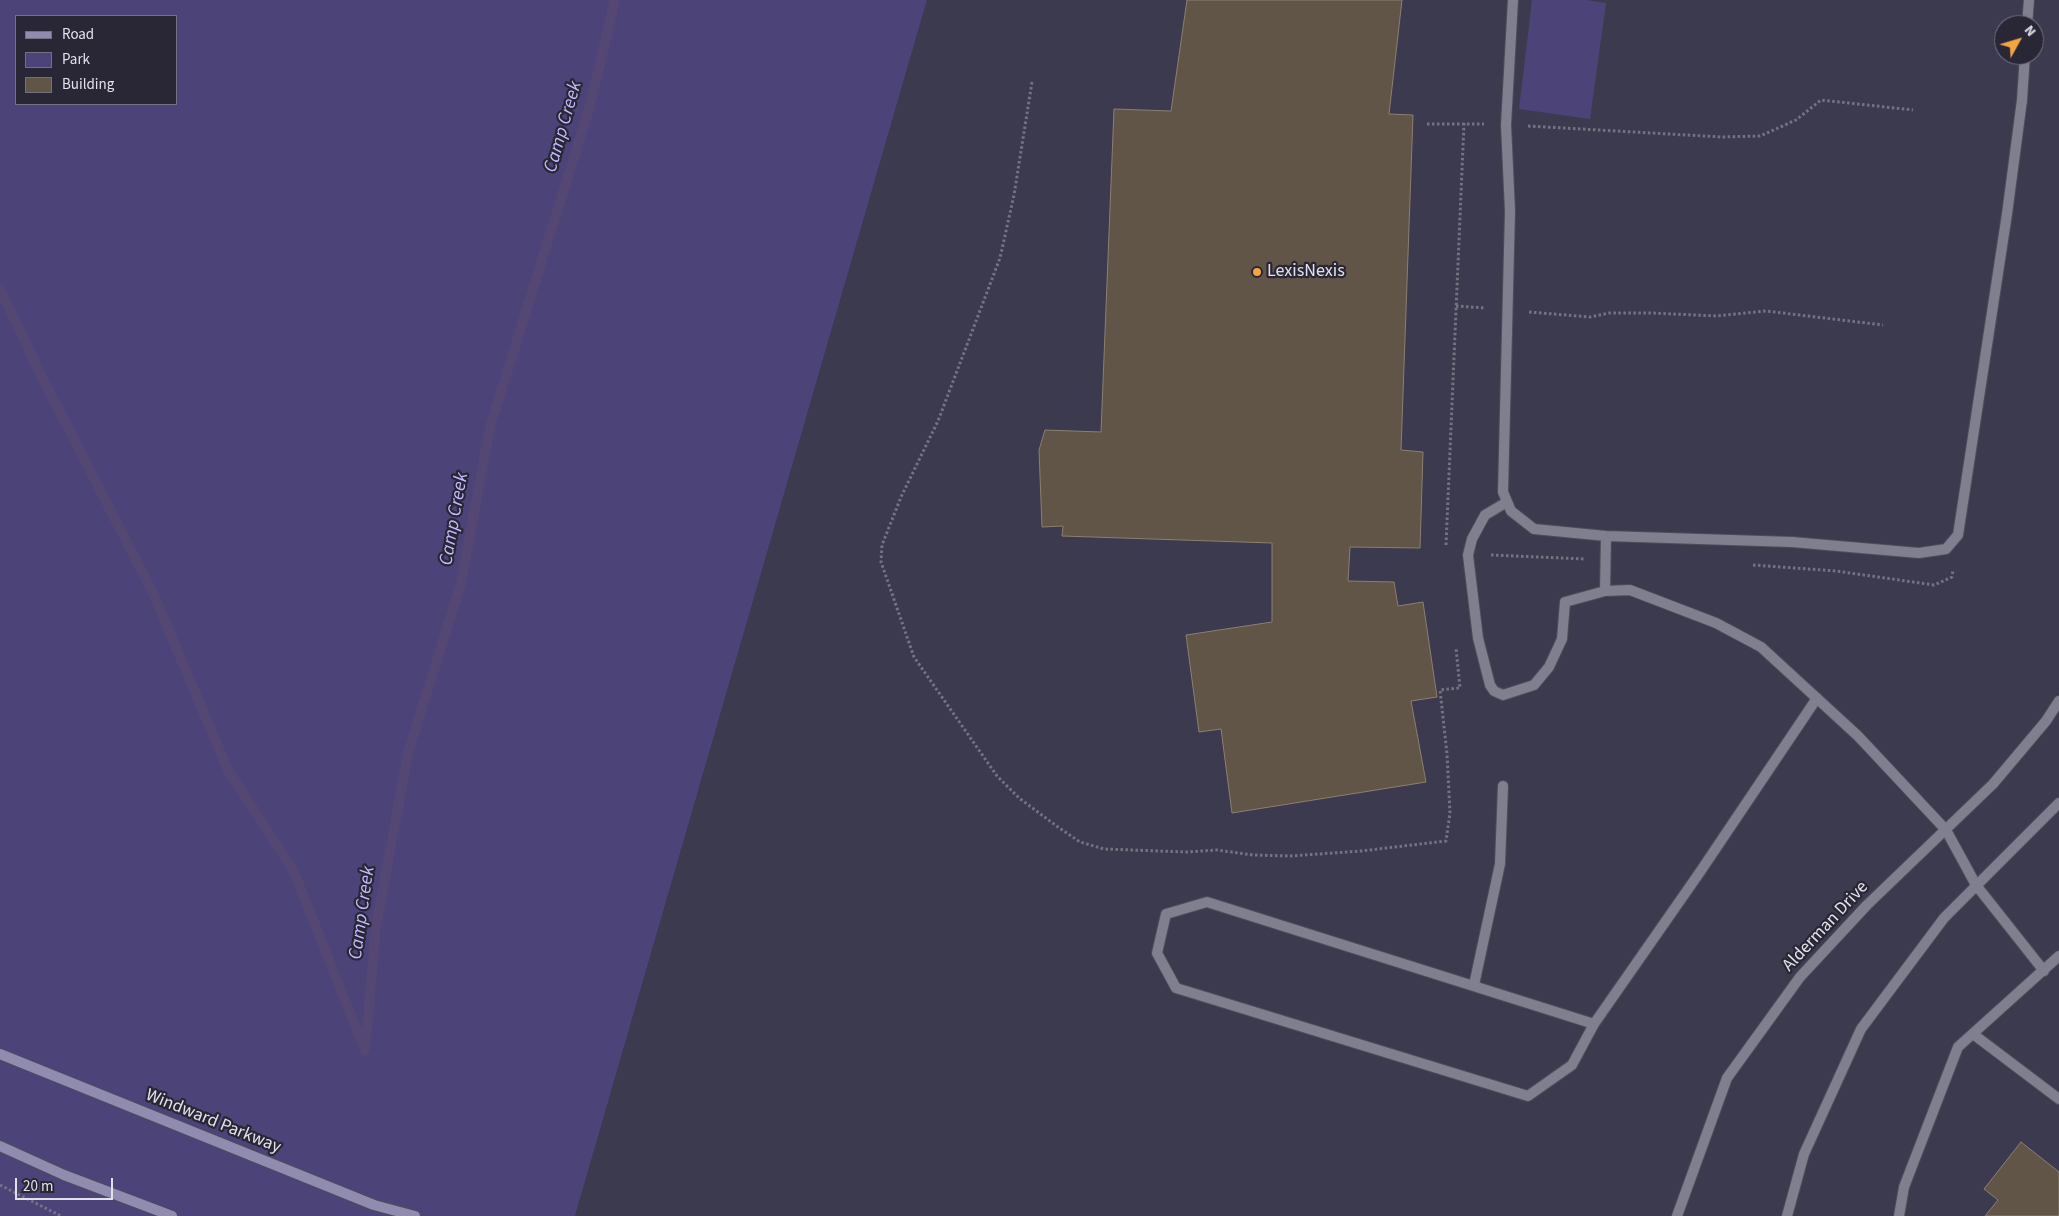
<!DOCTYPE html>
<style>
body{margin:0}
#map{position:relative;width:2059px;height:1216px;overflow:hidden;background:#333140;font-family:"Source Sans 3",sans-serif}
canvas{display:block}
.legend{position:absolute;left:15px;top:15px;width:162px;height:90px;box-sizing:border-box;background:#292735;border:1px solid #73717e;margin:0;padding:6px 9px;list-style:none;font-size:15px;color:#e2e1eb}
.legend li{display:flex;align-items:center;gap:10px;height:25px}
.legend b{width:25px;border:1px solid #73717e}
.north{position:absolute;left:1994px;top:15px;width:50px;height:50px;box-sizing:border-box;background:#292735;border:1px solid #73717e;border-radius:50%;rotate:51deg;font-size:14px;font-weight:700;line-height:20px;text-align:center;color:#e2e1eb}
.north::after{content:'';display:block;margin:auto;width:18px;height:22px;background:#f3a443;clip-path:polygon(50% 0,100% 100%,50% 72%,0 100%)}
.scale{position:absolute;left:15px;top:1178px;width:98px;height:22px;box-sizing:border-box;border:2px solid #e2e1eb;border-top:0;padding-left:6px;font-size:15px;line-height:18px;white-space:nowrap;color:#e2e1eb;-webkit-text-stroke:4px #292735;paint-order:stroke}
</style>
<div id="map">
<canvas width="2059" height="1216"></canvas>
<ul class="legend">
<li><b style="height:6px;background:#8f8caf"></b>Road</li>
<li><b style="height:14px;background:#4c4479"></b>Park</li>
<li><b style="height:14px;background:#615548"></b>Building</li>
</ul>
<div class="north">N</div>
<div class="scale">20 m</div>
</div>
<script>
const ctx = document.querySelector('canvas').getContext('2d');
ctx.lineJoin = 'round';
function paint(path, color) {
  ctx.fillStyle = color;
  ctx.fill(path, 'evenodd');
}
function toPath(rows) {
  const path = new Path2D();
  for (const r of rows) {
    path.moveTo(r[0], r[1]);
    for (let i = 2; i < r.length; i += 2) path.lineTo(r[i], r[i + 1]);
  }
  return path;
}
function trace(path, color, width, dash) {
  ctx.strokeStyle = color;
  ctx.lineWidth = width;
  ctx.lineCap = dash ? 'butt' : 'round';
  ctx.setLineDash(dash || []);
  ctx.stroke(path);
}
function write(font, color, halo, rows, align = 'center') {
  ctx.font = font + ' "Source Sans 3",sans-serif';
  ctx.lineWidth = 4.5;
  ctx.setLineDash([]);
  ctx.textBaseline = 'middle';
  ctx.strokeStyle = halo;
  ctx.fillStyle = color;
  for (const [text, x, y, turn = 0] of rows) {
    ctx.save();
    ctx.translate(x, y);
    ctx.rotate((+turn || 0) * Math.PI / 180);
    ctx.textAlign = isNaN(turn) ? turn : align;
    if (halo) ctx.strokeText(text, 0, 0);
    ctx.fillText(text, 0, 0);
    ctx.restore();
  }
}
const built = toPath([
 [927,0,2059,0,2059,1216,575,1216],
 [2004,25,2034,25,2034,55,2004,55]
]);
const green = toPath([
 [0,0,927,0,575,1216,0,1216],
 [16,16,176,16,176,104,16,104],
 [1532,0,1587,0,1606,3,1590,119,1519,109]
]);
const stream = toPath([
 [0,289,41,375,153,593,228,770,294,872,364,1048],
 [365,1051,376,927,408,753,461,583,490,427,589,109,615,0]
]);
const building = toPath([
 [1187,0,1402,0,1389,114,1413,115,1401,450,1423,452,1420,548,1350,547,1348,581,1394,582,1398,606,1423,602,1437,697,1411,701,1426,782,1232,813,1221,729,1199,732,1186,635,1272,622,1272,543,1062,536,1063,526,1042,527,1039,450,1045,430,1101,432,1114,109,1171,111,1187,0],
 [2021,1142,2059,1172,2059,1216,1985,1216,1998,1200,1984,1189,2021,1142]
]);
const path = toPath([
 [1032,82,1014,195,1000,258,938,421,901,497,882,545,881,562,914,657,997,776,1019,798,1058,827,1080,842,1104,849,1187,852,1217,850,1253,855,1290,856,1361,851,1446,841,1450,813,1447,754,1440,690,1460,688,1456,648],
 [1427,124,1484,124],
 [1528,126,1722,137,1760,136,1796,120,1821,100,1913,110],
 [1456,306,1486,308],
 [1529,312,1590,317,1609,313,1651,313,1717,316,1766,311,1883,325],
 [1446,545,1464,123],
 [1491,555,1585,559],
 [1753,565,1836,571,1934,585,1952,577,1953,570],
 [0,1185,61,1216]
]);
const service = toPath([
 [1513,0,1506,125,1510,211,1503,492,1511,511,1534,529,1606,536,1792,542,1919,553,1946,549,1958,535,2007,214,2022,100,2025,55],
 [2027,25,2029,0],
 [1507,502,1485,515,1472,539,1468,555,1478,638,1490,685,1494,691,1503,695,1534,685,1549,667,1562,639,1565,602,1605,591,1606,536],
 [1605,591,1630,590,1716,623,1761,647,1858,736,1946,830,1976,885,2044,971],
 [1474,985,1500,864,1503,786],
 [1594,1024,1207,902,1166,914,1157,953,1176,988,1528,1096,1572,1065,1594,1024,1700,872,1817,698],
 [1973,1034,2059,1099],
 [1899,1216,1904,1187,1958,1047,2059,956]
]);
const minor = toPath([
 [1677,1216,1727,1078,1800,977,1867,905,1993,784,2046,721,2059,701],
 [1787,1216,1804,1154,1861,1029,1944,918,2059,803]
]);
const secondary = toPath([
 [0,1054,374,1205,415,1216],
 [0,1146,64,1175,172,1216]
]);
const markers = [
 [1257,272,5,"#f3a443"]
];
const poiNames = [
 ["LexisNexis",1267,272]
];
const streetNames = [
 ["Alderman Drive",1826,927,-47],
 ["Windward Parkway",213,1122,22]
];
const waterNames = [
 ["Camp Creek",564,127,-74],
 ["Camp Creek",455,519,-80],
 ["Camp Creek",363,913,-82]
];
paint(built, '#3c3a4e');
paint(green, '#4c4479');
trace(stream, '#554774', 10);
paint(building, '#615548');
trace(building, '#8c7f72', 1);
trace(service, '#4f4d59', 12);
trace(minor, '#4f4d59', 12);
trace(secondary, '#4f4d59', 12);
trace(path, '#757380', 3, [2.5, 2.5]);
trace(service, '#807f90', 10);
trace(minor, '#807f90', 10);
trace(secondary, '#8f8caf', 10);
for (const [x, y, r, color] of markers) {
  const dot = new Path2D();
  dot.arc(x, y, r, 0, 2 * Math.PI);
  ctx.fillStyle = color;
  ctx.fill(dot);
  trace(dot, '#292735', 2);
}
write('18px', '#e2e1eb', '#292735', poiNames, 'left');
write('18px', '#e2e1eb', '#292735', streetNames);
write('italic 19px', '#c2bbff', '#292735', waterNames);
</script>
